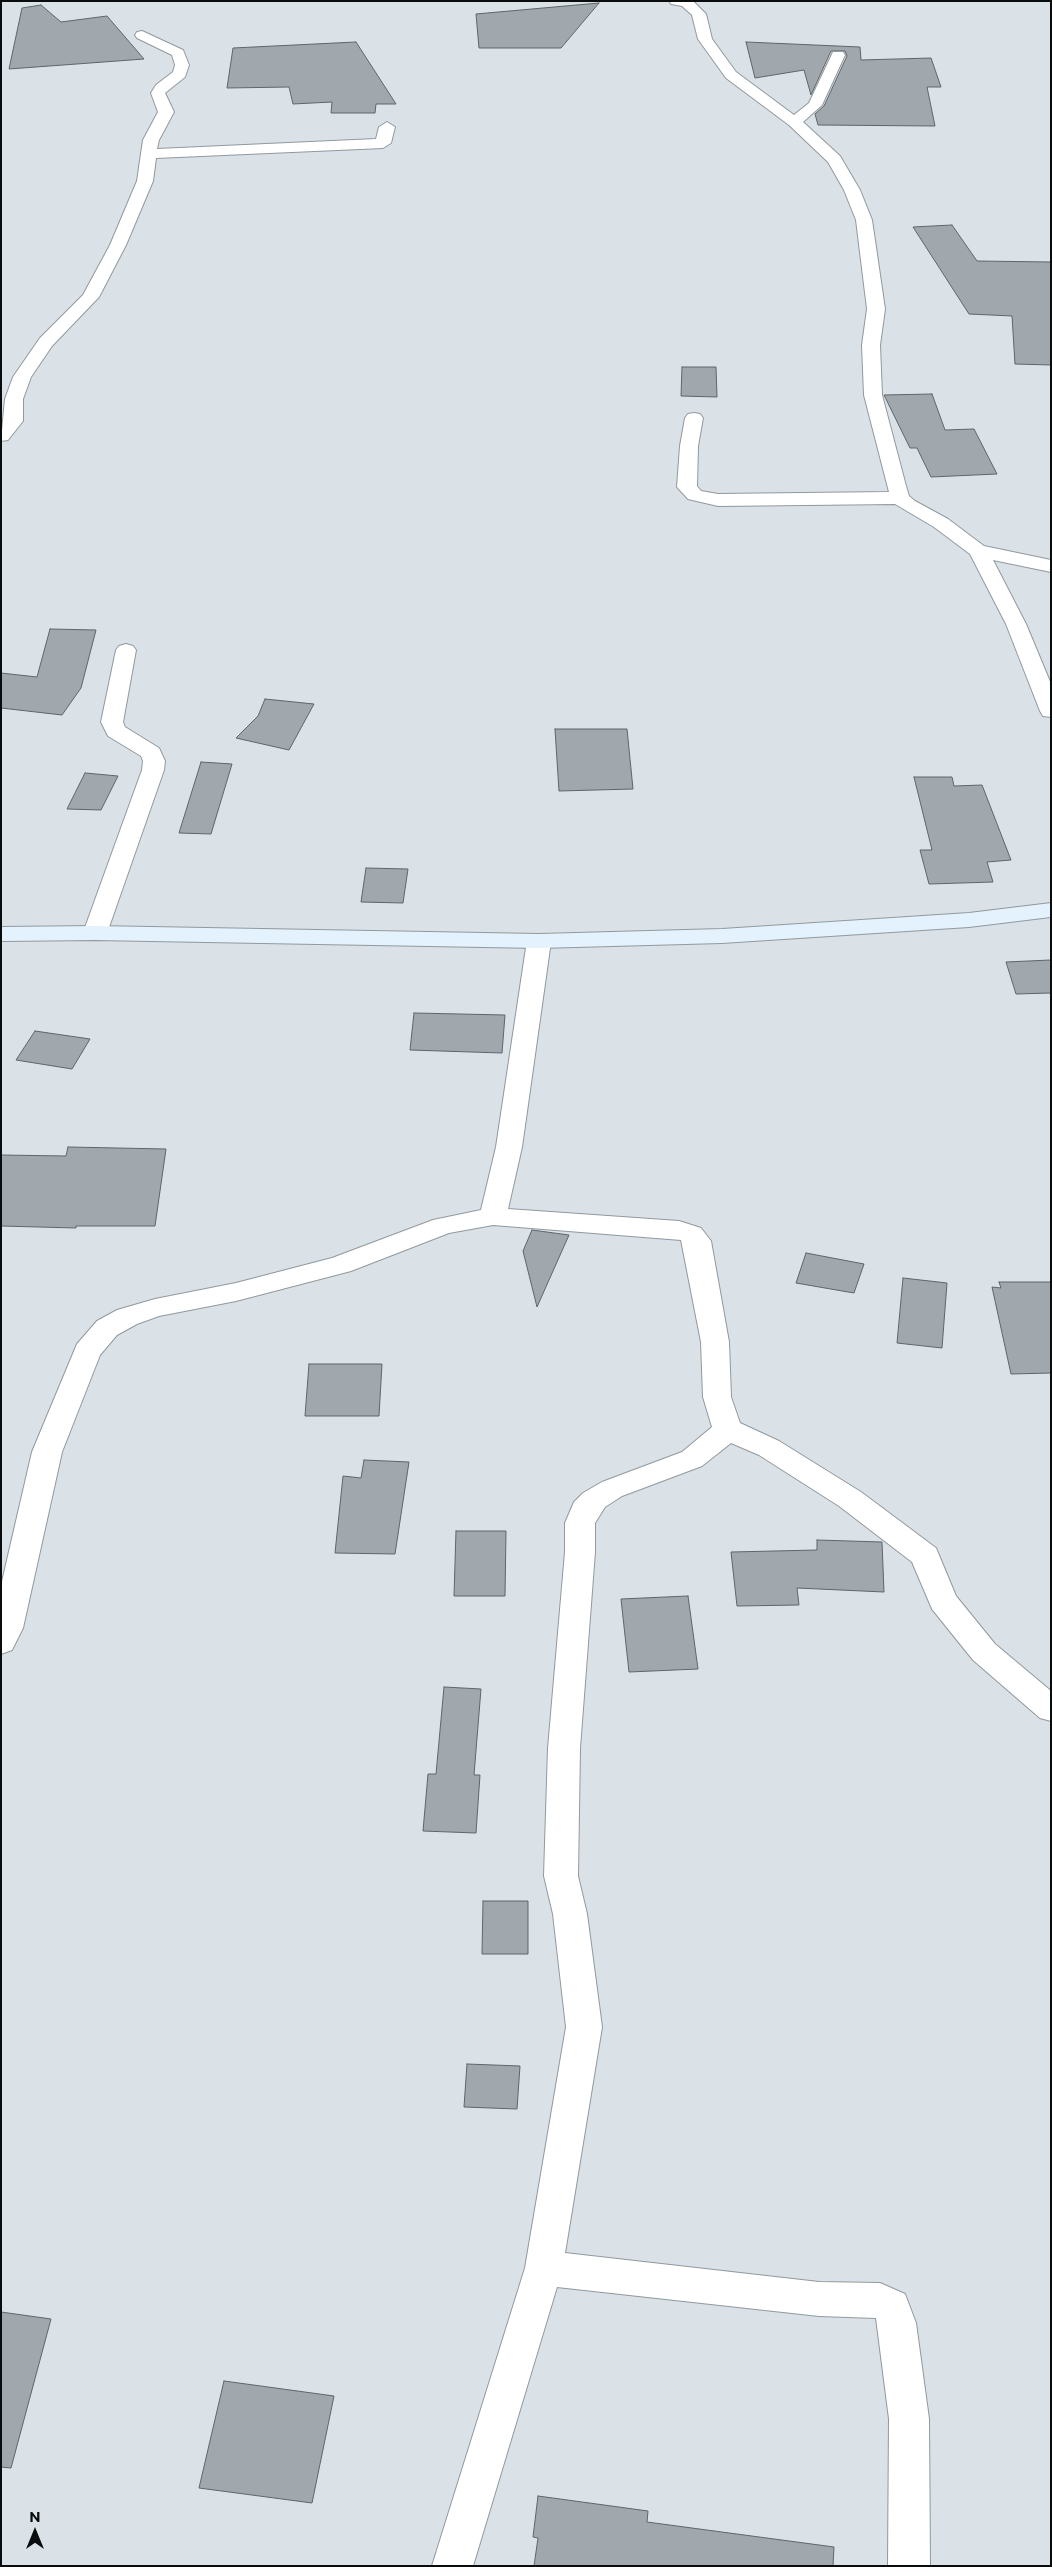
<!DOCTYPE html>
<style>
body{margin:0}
#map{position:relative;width:1052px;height:2567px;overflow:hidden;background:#dae2e8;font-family:Montserrat,sans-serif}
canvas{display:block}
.frame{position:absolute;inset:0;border:2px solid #090c0d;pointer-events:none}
.north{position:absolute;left:10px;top:2507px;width:50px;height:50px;-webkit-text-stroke:4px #dae2e8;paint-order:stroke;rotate:0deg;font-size:14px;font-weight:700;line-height:20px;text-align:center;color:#090c0d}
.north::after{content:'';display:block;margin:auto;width:18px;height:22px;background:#090c0d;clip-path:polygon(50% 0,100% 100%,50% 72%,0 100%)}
</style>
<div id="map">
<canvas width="1052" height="2567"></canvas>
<div class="frame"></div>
<div class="north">N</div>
</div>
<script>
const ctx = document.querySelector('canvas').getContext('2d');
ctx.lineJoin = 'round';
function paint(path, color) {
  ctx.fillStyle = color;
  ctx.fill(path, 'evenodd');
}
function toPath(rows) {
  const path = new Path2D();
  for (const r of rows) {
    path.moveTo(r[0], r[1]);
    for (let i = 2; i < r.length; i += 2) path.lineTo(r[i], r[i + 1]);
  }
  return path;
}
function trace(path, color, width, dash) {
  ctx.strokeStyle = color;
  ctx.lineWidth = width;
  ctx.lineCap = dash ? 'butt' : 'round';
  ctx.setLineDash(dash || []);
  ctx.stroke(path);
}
const building = toPath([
 [599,3,561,48,479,48,476,14,599,3],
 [41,5,61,22,107,16,144,59,9,69,22,8,41,5],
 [356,42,396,104,376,104,375,113,331,113,332,102,293,104,289,87,227,88,233,48,356,42],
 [746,42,860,47,861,60,931,58,941,87,927,87,935,126,818,125,815,114,824,106,847,56,845,51,831,51,811,95,804,70,755,78,746,42],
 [952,225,977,261,1051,262,1051,365,1015,364,1012,316,969,314,913,227,952,225],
 [682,367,716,367,717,397,681,396,682,367],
 [932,394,945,430,974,429,997,474,931,477,917,448,910,448,884,395,932,394],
 [50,629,96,630,81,688,62,715,1,708,1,673,37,677,50,629],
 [265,699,314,704,289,750,236,738,258,716,265,699],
 [555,729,627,729,633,789,559,791,555,729],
 [201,762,232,764,211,834,179,833,201,762],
 [85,773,118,776,101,810,67,809,85,773],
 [914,777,952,777,954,786,982,785,1011,860,987,862,993,882,929,884,920,850,932,850,914,777],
 [366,868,408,869,403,903,361,902,366,868],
 [1051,960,1051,993,1016,994,1006,962,1051,960],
 [414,1013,505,1015,502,1053,410,1050,414,1013],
 [35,1031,90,1039,72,1069,16,1060,35,1031],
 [68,1147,166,1149,155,1226,76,1226,76,1228,1,1226,1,1155,66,1156,68,1147],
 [532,1230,569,1235,537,1307,523,1251,532,1230],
 [806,1253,864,1264,854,1293,796,1283,806,1253],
 [903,1278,947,1283,942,1348,897,1343,903,1278],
 [999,1282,1051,1282,1051,1373,1011,1374,992,1287,1001,1288,999,1282],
 [309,1364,382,1364,379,1416,305,1416,309,1364],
 [364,1460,409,1462,395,1554,335,1553,343,1476,361,1478,364,1460],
 [456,1531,506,1531,505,1596,454,1596,456,1531],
 [817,1540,882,1542,884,1592,797,1588,799,1605,737,1606,731,1552,817,1550,817,1540],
 [688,1596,698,1669,629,1672,621,1599,688,1596],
 [444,1687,481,1689,474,1775,480,1775,476,1833,423,1831,428,1774,436,1774,444,1687],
 [483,1901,528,1901,528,1954,482,1954,483,1901],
 [467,2064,520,2066,517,2109,464,2107,467,2064],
 [1,2312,51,2319,11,2468,1,2467,1,2312],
 [224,2381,334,2396,312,2503,199,2488,224,2381],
 [538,2496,648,2511,647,2522,834,2547,833,2566,534,2566,538,2538,533,2537,538,2496]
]);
const street = toPath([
 [669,1,693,1,706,14,712,39,736,72,794,115,809,103,833,52,843,52,845,55,822,105,803,122,840,156,860,190,872,220,885,309,880,345,882,395,906,486,909,496,915,501,948,519,984,546,1051,560,1051,572,993,560,1026,624,1051,684,1051,717,1043,716,1040,711,1006,624,970,554,934,527,895,504,718,506,688,499,677,487,680,446,685,418,688,414,694,413,700,414,703,418,698,446,697,486,701,491,718,494,889,492,864,395,862,345,867,309,856,220,844,190,828,162,789,125,726,78,698,39,692,15,682,6,671,4,669,1],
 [142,31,183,50,189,65,185,77,165,93,174,112,159,140,157,149,376,139,379,127,387,122,395,127,391,143,383,148,156,158,153,181,126,245,99,297,52,346,31,377,23,399,23,421,8,440,1,441,5,399,13,377,40,338,83,295,110,245,137,181,143,140,158,112,151,93,156,85,173,72,175,65,172,55,137,38,135,35,137,32,142,31],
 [126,644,133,646,136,650,123,722,125,727,159,748,165,761,164,770,107,933,103,938,95,940,87,938,83,933,142,770,143,761,141,756,108,736,101,722,116,650,119,646,126,644],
 [539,934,547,936,551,941,522,1147,508,1209,679,1221,701,1228,711,1241,729,1342,731,1397,740,1423,779,1441,861,1492,936,1548,956,1596,995,1644,1051,1691,1051,1721,1040,1718,973,1660,932,1609,912,1562,839,1506,759,1455,731,1443,702,1466,622,1496,605,1507,595,1523,595,1552,580,1748,578,1876,587,1914,602,2027,565,2253,819,2282,880,2283,905,2294,916,2323,929,2419,930,2566,888,2566,889,2419,876,2318,819,2316,557,2287,473,2566,432,2566,525,2268,566,2027,553,1914,544,1876,548,1748,565,1552,565,1523,574,1502,583,1493,602,1482,682,1452,712,1427,703,1397,701,1342,681,1240,493,1225,449,1233,351,1271,236,1301,159,1316,137,1324,117,1335,100,1355,62,1452,23,1628,12,1650,1,1654,1,1586,32,1452,77,1344,97,1321,117,1310,155,1299,236,1283,332,1258,433,1220,481,1210,496,1147,527,941,531,936,539,934]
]);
const secondary = toPath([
 [1051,903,1051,917,969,927,722,943,539,948,95,940,1,941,1,927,95,926,539,934,722,929,969,913,1051,903]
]);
paint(building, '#a0a8ad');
trace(building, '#5e656a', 1);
trace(street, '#91999e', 2);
trace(secondary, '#91999e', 2);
paint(street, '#fff');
paint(secondary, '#e4f2fd');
</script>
